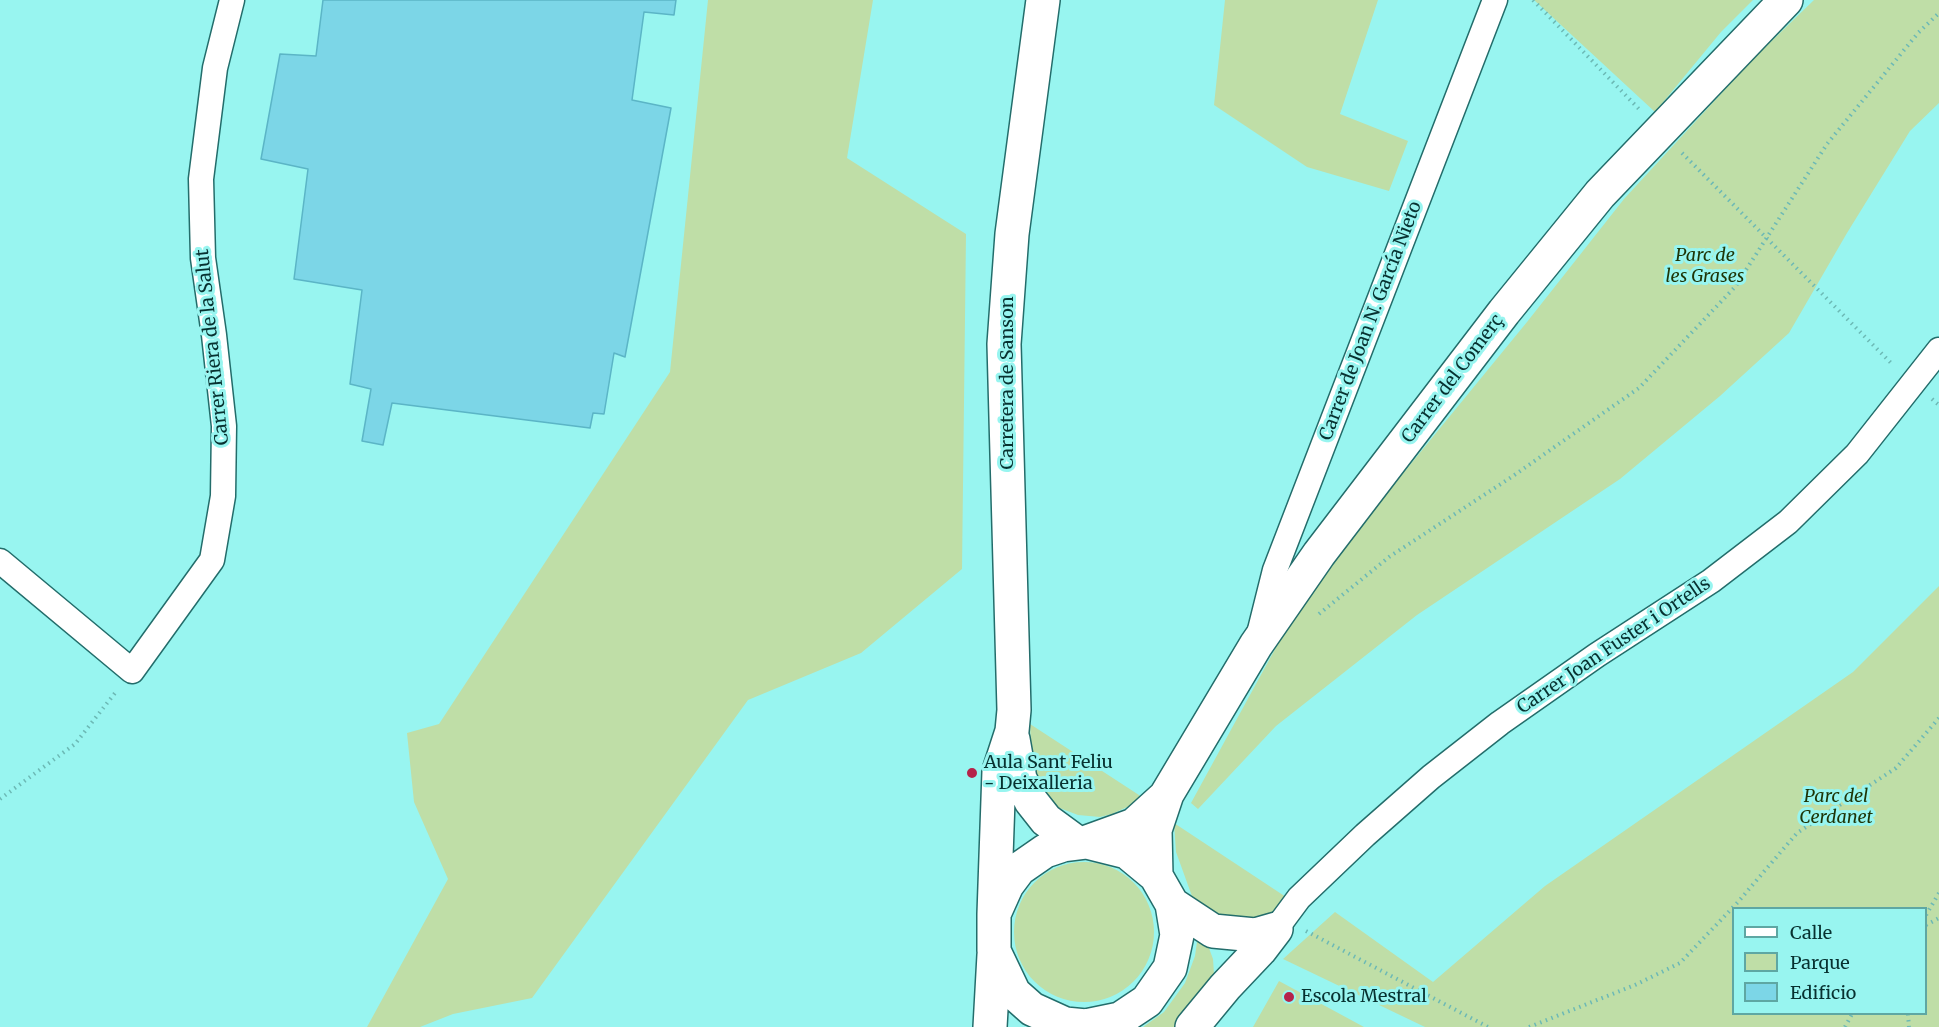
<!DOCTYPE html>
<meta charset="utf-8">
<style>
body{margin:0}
#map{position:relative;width:1939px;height:1027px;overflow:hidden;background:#98f5f0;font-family:Merriweather,serif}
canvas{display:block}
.legend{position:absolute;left:1732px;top:907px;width:195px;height:108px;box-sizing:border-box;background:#98f5f0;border:2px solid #5ea7a3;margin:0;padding:8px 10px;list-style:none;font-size:18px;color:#073130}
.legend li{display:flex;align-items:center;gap:12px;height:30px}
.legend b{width:30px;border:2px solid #5ea7a3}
</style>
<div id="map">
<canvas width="1939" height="1027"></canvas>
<ul class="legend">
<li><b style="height:8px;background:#fff"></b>Calle</li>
<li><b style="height:16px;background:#bfdea7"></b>Parque</li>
<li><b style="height:16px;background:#7cd6e7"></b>Edificio</li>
</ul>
</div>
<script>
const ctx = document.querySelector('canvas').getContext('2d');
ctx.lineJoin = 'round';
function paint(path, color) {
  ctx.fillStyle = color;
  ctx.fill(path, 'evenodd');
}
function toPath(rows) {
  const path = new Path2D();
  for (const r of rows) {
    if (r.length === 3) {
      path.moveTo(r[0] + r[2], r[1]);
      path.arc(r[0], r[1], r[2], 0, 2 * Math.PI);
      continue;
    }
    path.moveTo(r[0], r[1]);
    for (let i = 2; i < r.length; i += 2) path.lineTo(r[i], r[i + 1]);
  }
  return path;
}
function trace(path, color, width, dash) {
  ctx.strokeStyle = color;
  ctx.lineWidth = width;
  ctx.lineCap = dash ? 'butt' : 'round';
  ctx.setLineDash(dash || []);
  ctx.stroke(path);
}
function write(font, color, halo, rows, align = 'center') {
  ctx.font = font + ' Merriweather,serif';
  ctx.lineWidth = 6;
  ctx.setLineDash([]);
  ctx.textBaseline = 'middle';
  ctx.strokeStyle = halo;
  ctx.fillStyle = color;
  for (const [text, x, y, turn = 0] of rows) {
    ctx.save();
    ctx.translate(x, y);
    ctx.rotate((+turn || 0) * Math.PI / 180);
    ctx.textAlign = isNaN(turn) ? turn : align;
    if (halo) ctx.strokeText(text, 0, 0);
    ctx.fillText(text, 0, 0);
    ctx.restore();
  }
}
const green = toPath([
 [708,0,873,0,847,158,966,234,962,569,861,653,748,700,532,998,453,1014,420,1027,367,1027,448,879,414,802,407,733,439,724,670,372],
 [1225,0,1378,0,1340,114,1408,141,1389,191,1307,167,1214,105],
 [1534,0,1753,0,1721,32,1655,112],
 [1814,0,1939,0,1939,103,1910,131,1847,233,1789,333,1720,396,1620,479,1417,615,1276,726,1198,809,1191,803,1292,618,1391,488,1527,322,1624,199,1753,59],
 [1939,586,1939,1027,1425,1027,1283,959,1335,912,1433,982,1545,886,1853,672],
 [1734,908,1926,908,1926,1014,1734,1014],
 [1030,724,1142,797,1138,802,1112,814,1100,817,1078,815,1057,807,1048,800,1034,778,1031,752],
 [1174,823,1289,899,1269,915,1247,924,1226,923,1193,899,1176,852],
 [1084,932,70],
 [1196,930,1206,940,1213,959,1214,974,1211,986,1181,1027,1143,1027,1164,1012,1185,983,1195,956,1197,942],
 [1279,981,1364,1027,1253,1027]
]);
const building = toPath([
 [323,0,676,0,674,15,644,12,632,100,671,108,625,357,614,353,604,414,593,413,590,428,392,403,383,445,362,441,371,389,350,384,362,290,294,279,308,169,261,159,280,54,316,56,323,0]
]);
const path = toPath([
 [1533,0,1639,109],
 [1682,153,1892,364],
 [1932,399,1939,405],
 [1319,614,1389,557,1513,476,1639,388,1735,287,1827,144,1918,33,1939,13],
 [0,799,75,744,115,693],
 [1926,915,1939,893],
 [1926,925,1939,918],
 [1306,931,1488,1027],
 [1908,1014,1909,1027],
 [1529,1027,1635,985,1680,963,1738,902,1797,833,1896,768,1939,718],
 [1845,1027,1852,1014]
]);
const street = toPath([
 [0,561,132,671,212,560,223,496,224,426,214,335,203,258,201,179,215,68,232,0],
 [1260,630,1275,570,1495,0],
 [1276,929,1299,898,1365,835,1431,777,1500,723,1597,655,1711,581,1788,522,1857,454,1939,350]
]);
const secondary = toPath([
 [1013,739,1020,779,1031,801,1046,820,1076,842],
 [1087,842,1134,825,1166,796],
 [1156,876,1155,830,1167,794,1256,645,1319,554,1504,312,1600,194,1786,0],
 [1172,904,1213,931,1255,935,1276,929],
 [994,914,1007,885,1019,869,1045,851,1063,845,1087,842,1127,852,1156,876,1172,904,1177,935,1170,968,1147,1001,1120,1019,1086,1026,1065,1024,1032,1009,1014,993,994,951,994,914,999,771,1012,731,1014,710,1004,344,1012,234,1043,0],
 [990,1027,994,955],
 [1192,1027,1225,987,1260,950,1276,929]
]);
const markers = [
 [972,773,6,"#b5234a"],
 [1289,997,6,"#b5234a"]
];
const parkNames = [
 ["Parc de",1705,256],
 ["les Grases",1705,277],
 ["Parc del",1836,797],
 ["Cerdanet",1836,818]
];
const streetNames = [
 ["Carrer de Joan N. García Nieto",1371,321,-69],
 ["Carrer Riera de la Salut",213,347,-96],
 ["Carrer del Comerç",1453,379,-53],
 ["Carretera de Sanson",1008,383,-90],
 ["Carrer Joan Fuster i Ortells",1614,646,-34]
];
const poiNames = [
 ["Aula Sant Feliu",984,763],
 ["- Deixalleria",984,784],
 ["Escola Mestral",1301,997]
];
paint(green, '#bfdea7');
paint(building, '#7cd6e7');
trace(building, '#5bb5c6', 1.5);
trace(street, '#236d6b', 27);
trace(secondary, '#236d6b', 36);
trace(path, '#6cb9b5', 4, [1.5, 4.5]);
trace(street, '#fff', 24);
trace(secondary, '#fff', 33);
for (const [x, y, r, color] of markers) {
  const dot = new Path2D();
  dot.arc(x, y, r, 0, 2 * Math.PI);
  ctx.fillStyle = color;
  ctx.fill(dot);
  trace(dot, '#98f5f0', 2);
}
write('italic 18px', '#1e3406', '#98f5f0', parkNames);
write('18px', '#073130', '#98f5f0', streetNames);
write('18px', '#073130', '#98f5f0', poiNames, 'left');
</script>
